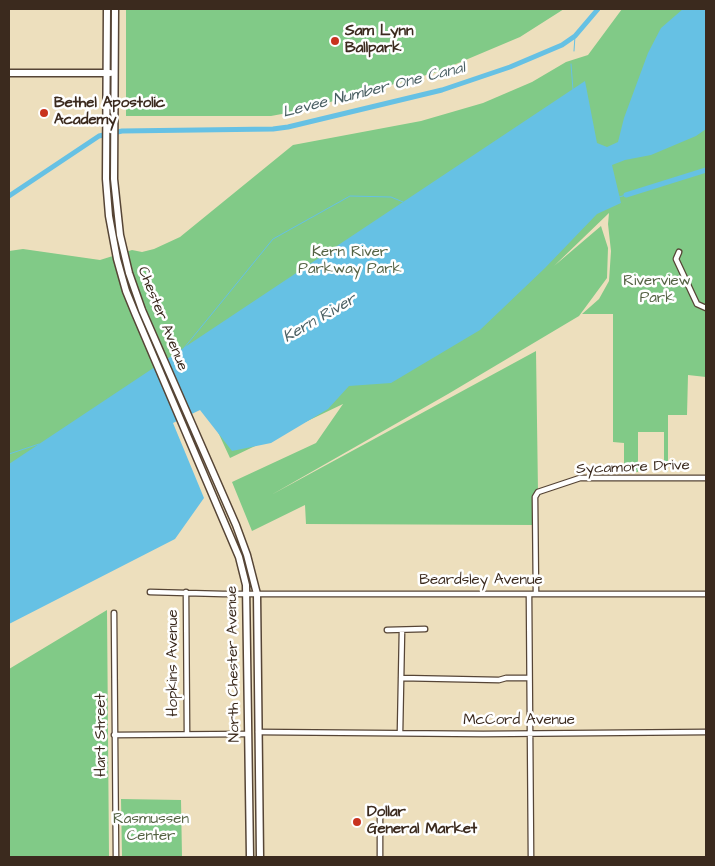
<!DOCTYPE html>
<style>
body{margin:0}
#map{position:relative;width:715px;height:866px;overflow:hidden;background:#eddfbd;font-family:"Architects Daughter",sans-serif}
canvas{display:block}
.frame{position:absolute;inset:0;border:10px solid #3b2a1e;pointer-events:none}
</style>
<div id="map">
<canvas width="715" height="866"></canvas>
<div class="frame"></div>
</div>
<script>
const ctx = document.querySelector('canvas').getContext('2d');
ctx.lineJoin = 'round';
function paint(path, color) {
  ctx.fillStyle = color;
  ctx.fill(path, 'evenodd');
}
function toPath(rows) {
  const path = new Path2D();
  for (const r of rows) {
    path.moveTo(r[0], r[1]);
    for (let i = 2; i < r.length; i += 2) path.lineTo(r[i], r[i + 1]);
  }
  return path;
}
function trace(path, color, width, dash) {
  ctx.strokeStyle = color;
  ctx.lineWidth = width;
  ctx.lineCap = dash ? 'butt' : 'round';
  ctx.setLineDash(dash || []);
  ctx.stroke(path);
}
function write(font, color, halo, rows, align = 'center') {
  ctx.font = font + ' "Architects Daughter",sans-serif';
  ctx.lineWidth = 5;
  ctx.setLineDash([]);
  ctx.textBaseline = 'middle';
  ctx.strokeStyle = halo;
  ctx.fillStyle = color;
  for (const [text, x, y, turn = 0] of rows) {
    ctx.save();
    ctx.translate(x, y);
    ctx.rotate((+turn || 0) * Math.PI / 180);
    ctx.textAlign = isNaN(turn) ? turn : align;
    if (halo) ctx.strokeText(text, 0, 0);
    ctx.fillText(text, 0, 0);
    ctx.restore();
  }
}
const green = toPath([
 [126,9,564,9,520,37,437,72,298,111,271,116,126,116],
 [622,9,706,9,706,377,688,375,687,415,668,415,668,472,664,472,664,432,638,432,638,472,624,472,624,443,613,442,613,314,582,314,599,299,609,281,611,251,608,224,609,213,554,266,601,226,608,248,607,278,579,316,448,394,271,495,536,351,538,492,535,525,306,524,305,505,252,531,232,482,316,443,343,404,230,458,205,404,164,423,9,619,9,251,23,249,100,260,132,250,142,252,154,249,180,237,293,145,421,121,483,103,532,82,566,62,588,55],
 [107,610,109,857,9,857,9,669],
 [121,799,181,800,182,857,122,857]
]);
const water = toPath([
 [683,9,706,9,706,129,696,136,651,155,625,160,612,165,621,203,597,214,545,268,480,330,391,383,349,386,328,409,271,443,232,451,200,410,173,423,204,498,175,539,9,624,9,464,585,81,597,143,607,147,618,142,624,118,648,53,661,28]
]);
const stream = toPath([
 [574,51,575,36],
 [571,64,573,90],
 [619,197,626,195],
 [184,348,273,239,350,196,391,197,403,202],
 [9,454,39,444]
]);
const canal = toPath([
 [626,195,706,170],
 [9,196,99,136,122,131,273,129,288,127,442,90,510,67,562,45,575,36,598,9]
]);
const minor = toPath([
 [679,252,676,259,697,304,706,308],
 [150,592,223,594,706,594],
 [186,592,187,734],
 [529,594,531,857],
 [536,594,535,497,538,492,580,478,706,478],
 [114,613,116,857],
 [387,630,425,629],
 [401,678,499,680,506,678,529,678],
 [258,732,483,734,706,732],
 [400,733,402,630],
 [114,735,247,734],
 [380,857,380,816]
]);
const secondary = toPath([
 [107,9,106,179,109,216,117,259,126,291,135,313,239,557,246,585,250,857],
 [115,9,114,179,120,235,129,273,142,310,236,525,247,555,257,594,260,857],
 [9,73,110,73]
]);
const markers = [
 [335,41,5,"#c8321e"],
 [44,113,5,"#c8321e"],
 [357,822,5,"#c8321e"]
];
const poiNames = [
 ["Sam Lynn",345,32],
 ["Ballpark",345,49],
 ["Bethel Apostolic",54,104],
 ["Academy",54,121],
 ["Dollar",367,813],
 ["General Market",367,830]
];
const parkNames = [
 ["Kern River",350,253],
 ["Parkway Park",350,270],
 ["Riverview",657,282],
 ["Park",657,299],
 ["Rasmussen",151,820],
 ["Center",151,837]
];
const streetNames = [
 ["Chester Avenue",162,319,68],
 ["Sycamore Drive",633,468,-2],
 ["Beardsley Avenue",481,581],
 ["Hopkins Avenue",174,663,-90],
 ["North Chester Avenue",234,664,-91],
 ["McCord Avenue",519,721],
 ["Hart Street",102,735,-90]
];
const waterNames = [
 ["Levee Number One Canal",374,91,-14],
 ["Kern River",320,319,-30]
];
paint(green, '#81ca87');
paint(water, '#66c1e4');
trace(stream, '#66c1e4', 1);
trace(canal, '#66c1e4', 5);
trace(minor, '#564536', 7);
trace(secondary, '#564536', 9);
trace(minor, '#fff', 4.5);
trace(secondary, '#fff', 6);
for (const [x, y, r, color] of markers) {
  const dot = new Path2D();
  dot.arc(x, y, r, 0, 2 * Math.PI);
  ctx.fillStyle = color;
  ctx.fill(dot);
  trace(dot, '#fff', 2);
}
write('bold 15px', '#3b2a1e', '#fff', poiNames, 'left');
write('15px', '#546243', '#fff', parkNames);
write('15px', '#3b2a1e', '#fff', streetNames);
write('italic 16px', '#4a5f63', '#fff', waterNames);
</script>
